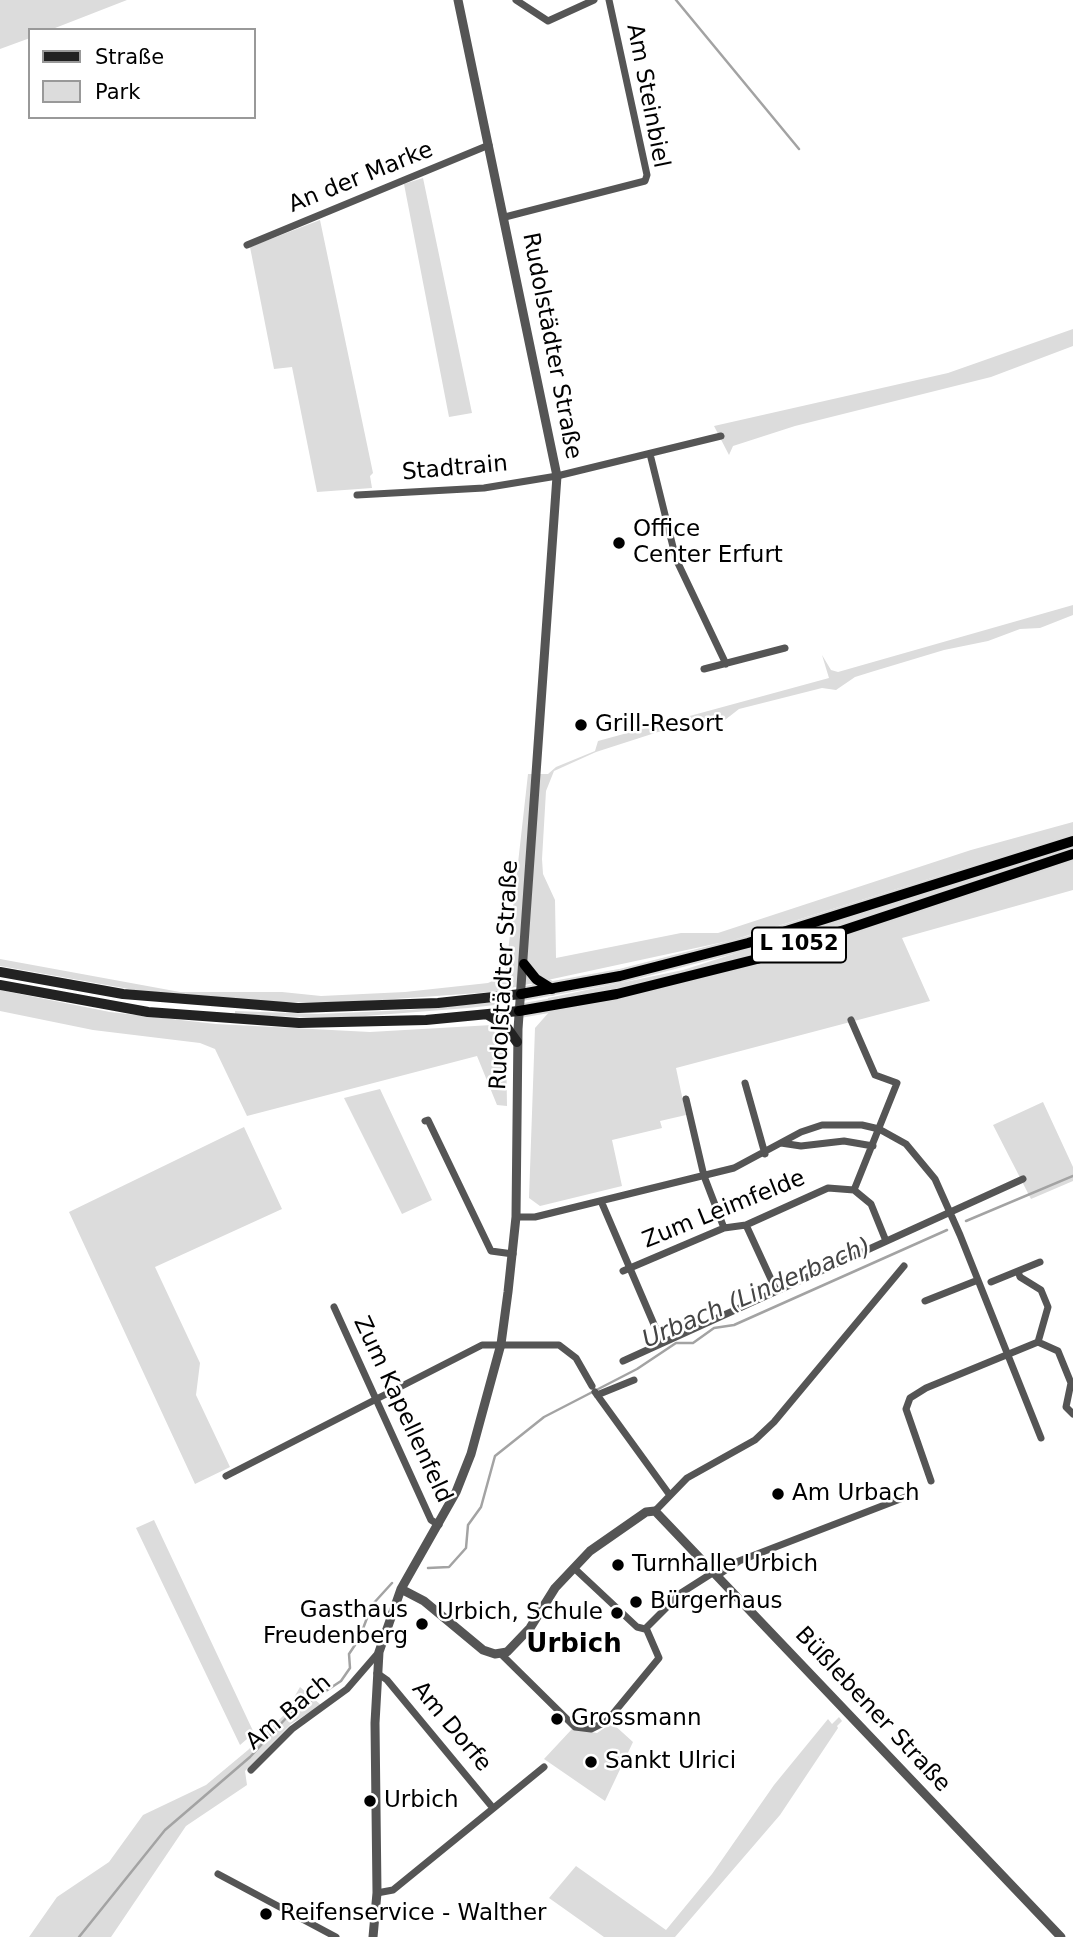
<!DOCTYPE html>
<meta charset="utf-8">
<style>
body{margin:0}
#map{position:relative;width:1073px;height:1937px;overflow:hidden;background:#fff;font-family:"DejaVu Sans",sans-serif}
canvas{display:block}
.legend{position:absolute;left:28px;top:28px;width:228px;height:91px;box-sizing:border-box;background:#fff;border:2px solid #999;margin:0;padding:9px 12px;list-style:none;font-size:21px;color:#000}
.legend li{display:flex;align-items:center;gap:14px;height:35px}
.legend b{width:35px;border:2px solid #999}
</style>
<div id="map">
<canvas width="1073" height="1937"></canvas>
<ul class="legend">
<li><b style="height:9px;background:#222"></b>Straße</li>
<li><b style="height:19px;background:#dcdcdc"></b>Park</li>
</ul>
</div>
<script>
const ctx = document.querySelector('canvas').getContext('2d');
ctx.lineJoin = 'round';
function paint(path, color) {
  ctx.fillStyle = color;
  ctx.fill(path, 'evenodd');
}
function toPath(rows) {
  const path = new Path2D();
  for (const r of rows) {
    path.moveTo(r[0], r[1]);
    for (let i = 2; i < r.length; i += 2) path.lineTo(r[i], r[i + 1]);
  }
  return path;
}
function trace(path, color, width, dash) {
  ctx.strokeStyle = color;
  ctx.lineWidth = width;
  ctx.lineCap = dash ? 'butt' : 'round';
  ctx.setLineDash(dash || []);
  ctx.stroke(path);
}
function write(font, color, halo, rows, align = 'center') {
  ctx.font = font + ' "DejaVu Sans",sans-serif';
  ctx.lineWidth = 5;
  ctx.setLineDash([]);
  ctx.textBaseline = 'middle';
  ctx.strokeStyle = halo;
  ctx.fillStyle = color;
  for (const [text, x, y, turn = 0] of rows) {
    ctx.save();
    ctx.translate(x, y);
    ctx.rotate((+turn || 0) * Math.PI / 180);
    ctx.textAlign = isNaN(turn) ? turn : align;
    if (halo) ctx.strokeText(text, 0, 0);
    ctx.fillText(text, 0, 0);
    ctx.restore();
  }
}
const green = toPath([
 [0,0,127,0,50,30,30,30,30,38,0,49],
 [423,178,472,413,449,417,404,184],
 [320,220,373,473,370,476,372,488,317,492,292,367,274,369,250,247],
 [1073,329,1073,346,991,377,795,426,733,446,729,455,714,426,948,373],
 [1073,605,1073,615,1040,628,1020,629,988,641,944,650,871,672,855,677,836,690,822,688,739,709,721,723,702,719,658,732,596,752,554,771,546,791,542,859,543,874,555,900,556,958,681,933,718,933,971,850,1073,822,1073,834,733,940,492,992,352,1002,277,1002,140,991,0,966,0,959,180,992,282,992,321,996,405,992,488,983,497,979,506,970,528,774,548,774,556,767,595,751,598,741,829,678,822,655,831,670,838,672],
 [1073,860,1073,890,902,938,930,1001,676,1068,686,1115,660,1121,662,1128,612,1140,622,1186,540,1206,529,1198,535,1028,550,1011,647,993,743,968],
 [979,876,980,878,722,963,646,983,548,1001,548,998,683,970],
 [0,990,110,1012,216,1024,370,1032,492,1025,496,1036,506,1043,507,1106,497,1105,477,1056,247,1116,215,1049,200,1043,93,1030,0,1011],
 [495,1002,495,1005,468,1008,339,1018,235,1015,235,1011,318,1014,408,1010],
 [380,1089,432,1200,402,1214,344,1098],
 [1043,1102,1073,1167,1073,1181,1031,1199,993,1125],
 [244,1127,282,1209,155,1267,200,1363,196,1395,230,1467,195,1484,69,1212],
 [154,1520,254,1733,240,1745,136,1528],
 [300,1687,321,1705,291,1724,245,1771,247,1785,186,1826,111,1937,29,1937,57,1897,109,1862,143,1815,206,1785,248,1750,284,1715],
 [839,1717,842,1721,837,1726,838,1728,780,1815,675,1937,604,1937,549,1898,576,1866,666,1930,712,1874,774,1785,828,1719,832,1724],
 [612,1723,633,1742,605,1801,544,1759,572,1729,597,1733]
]);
const stream = toPath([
 [676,0,799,149],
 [966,1221,1073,1176],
 [428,1568,449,1567,466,1548,468,1525,481,1507,495,1456,544,1417,637,1369,676,1343,693,1343,714,1328,734,1325,947,1230],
 [79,1937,165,1830,250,1757,288,1716,341,1681,350,1668,349,1654,359,1639,372,1605,392,1583]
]);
const minor = toPath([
 [516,0,548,21,594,0],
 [505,217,645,181,647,175,609,0],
 [247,245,489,145],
 [650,454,676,559,726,664],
 [357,495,484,488,557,476,721,436],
 [704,669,785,648],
 [851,1020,875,1075,897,1083,854,1190],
 [745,1083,765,1154],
 [686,1099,704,1176,724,1228],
 [425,1121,428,1120,491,1251,513,1254],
 [781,1143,801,1146,844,1141,873,1146],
 [601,1201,662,1343],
 [516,1217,535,1217,734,1168,801,1132,822,1125,862,1125,879,1129,906,1144,935,1179,960,1235,1041,1438],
 [746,1225,776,1290],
 [623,1271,724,1228,746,1225,828,1188,854,1190,871,1204,886,1241],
 [1018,1271,1020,1277,1041,1290,1048,1307,1038,1342],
 [991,1282,1040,1262],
 [925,1301,978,1280],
 [334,1307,431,1520,439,1525],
 [623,1361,1023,1179],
 [595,1392,669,1494],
 [597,1395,634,1380],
 [226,1476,482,1345,559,1345,576,1358,592,1386],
 [931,1481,906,1409,910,1398,926,1388,1038,1342,1058,1351,1071,1383,1066,1407,1073,1414],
 [655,1511,687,1478,755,1440,774,1422,904,1266],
 [574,1568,637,1627,645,1629,681,1593,714,1572],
 [718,1575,739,1561,908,1496],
 [501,1654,575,1727,591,1729,607,1721,659,1658,646,1628],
 [377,1673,387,1680,493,1808],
 [251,1770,292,1729,347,1689,379,1652],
 [218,1874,336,1937],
 [377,1893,393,1890,544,1767]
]);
const tertiary = toPath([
 [401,1589,424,1601,483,1650,495,1654,507,1652,530,1628,555,1588,590,1551,646,1512,655,1511,1061,1937],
 [373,1937,377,1893,375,1723,379,1652,401,1589,456,1492,471,1454,501,1344,508,1292,516,1217,518,1029,557,476,458,0]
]);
const secondary = toPath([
 [0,972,123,994,298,1008,438,1003,521,994],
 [0,985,148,1012,299,1023,426,1020,519,1011],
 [488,1015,505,1025,517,1042]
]);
const trunk = toPath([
 [524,964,536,979,552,989],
 [521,994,620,976,748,943,1073,841],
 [519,1011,617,994,757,959,1073,854]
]);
const markers = [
 [619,543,7,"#000"],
 [581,725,7,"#000"],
 [778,1494,7,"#000"],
 [618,1565,7,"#000"],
 [636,1602,7,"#000"],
 [617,1613,7,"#000"],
 [422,1624,7,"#000"],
 [557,1719,7,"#000"],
 [591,1762,7,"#000"],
 [370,1801,7,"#000"],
 [266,1914,7,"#000"]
];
const shields = [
 [799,945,94]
];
const shieldNames = [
 ["L 1052",799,945]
];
const streetNames = [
 ["Am Steinbiel",647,96,79],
 ["An der Marke",361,178,-22],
 ["Rudolstädter Straße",551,346,79],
 ["Stadtrain",455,469,-5],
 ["Rudolstädter Straße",505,975,-87],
 ["Zum Leimfelde",724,1210,-22],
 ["Zum Kapellenfeld",402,1410,65],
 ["Büßlebener Straße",872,1710,47],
 ["Am Bach",289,1713,-40],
 ["Am Dorfe",451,1727,50]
];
const poiNames = [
 ["Office",633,530],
 ["Center Erfurt",633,556],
 ["Grill-Resort",595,725],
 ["Am Urbach",792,1494],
 ["Turnhalle Urbich",632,1565],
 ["Bürgerhaus",650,1602],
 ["Gasthaus",408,1611,"right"],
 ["Freudenberg",408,1637,"right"],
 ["Urbich, Schule",603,1613,"right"],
 ["Grossmann",571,1719],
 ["Sankt Ulrici",605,1762],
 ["Urbich",384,1801],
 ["Reifenservice - Walther",280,1914]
];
const waterNames = [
 ["Urbach (Linderbach)",757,1294,-23]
];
const quarterNames = [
 ["Urbich",574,1645]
];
paint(green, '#dcdcdc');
trace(stream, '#a3a3a3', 2.5);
trace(trunk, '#dbdbdb', 14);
trace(minor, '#555', 7);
trace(tertiary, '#555', 9);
trace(secondary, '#222', 10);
trace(trunk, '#000', 10);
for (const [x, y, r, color] of markers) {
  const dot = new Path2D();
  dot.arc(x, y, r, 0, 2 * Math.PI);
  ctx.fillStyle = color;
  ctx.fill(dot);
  trace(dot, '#fff', 2.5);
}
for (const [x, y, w] of shields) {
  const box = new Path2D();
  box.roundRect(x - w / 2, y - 17.5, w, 35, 5);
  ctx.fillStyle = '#fff';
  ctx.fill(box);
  trace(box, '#000', 2);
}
write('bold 21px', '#000', null, shieldNames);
write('23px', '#000', '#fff', streetNames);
write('23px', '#000', '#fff', poiNames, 'left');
write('italic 24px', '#444', '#fff', waterNames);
write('bold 26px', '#000', '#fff', quarterNames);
</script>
